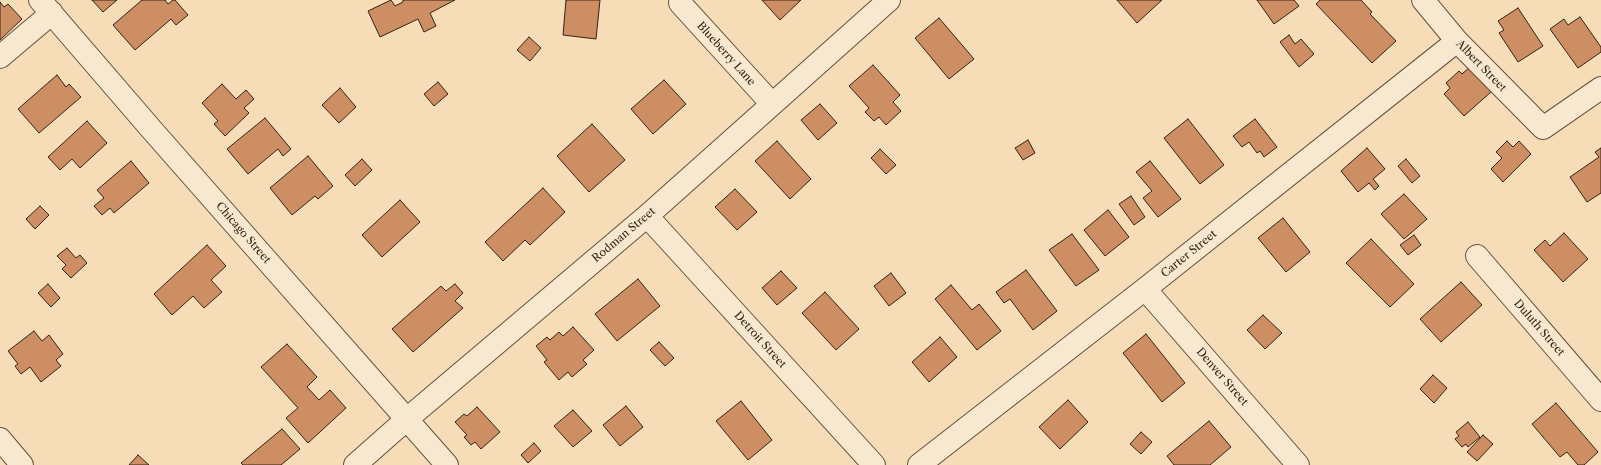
<!DOCTYPE html>
<style>
body{margin:0}
canvas{display:block;background:#f6dcb7}
</style>
<canvas width="1601" height="465"></canvas>
<script>
const ctx = document.querySelector('canvas').getContext('2d');
ctx.lineJoin = 'round';
function paint(path, color) {
  ctx.fillStyle = color;
  ctx.fill(path, 'evenodd');
}
function toPath(rows) {
  const path = new Path2D();
  for (const r of rows) {
    path.moveTo(r[0], r[1]);
    for (let i = 2; i < r.length; i += 2) path.lineTo(r[i], r[i + 1]);
  }
  return path;
}
function trace(path, color, width, dash) {
  ctx.strokeStyle = color;
  ctx.lineWidth = width;
  ctx.lineCap = dash ? 'butt' : 'round';
  ctx.setLineDash(dash || []);
  ctx.stroke(path);
}
function write(font, color, halo, rows, align = 'center') {
  ctx.font = font + ' "Libre Caslon Text",serif';
  ctx.lineWidth = 3;
  ctx.setLineDash([]);
  ctx.textBaseline = 'middle';
  ctx.strokeStyle = halo;
  ctx.fillStyle = color;
  for (const [text, x, y, turn = 0] of rows) {
    ctx.save();
    ctx.translate(x, y);
    ctx.rotate((+turn || 0) * Math.PI / 180);
    ctx.textAlign = isNaN(turn) ? turn : align;
    if (halo) ctx.strokeText(text, 0, 0);
    ctx.fillText(text, 0, 0);
    ctx.restore();
  }
}
const building = toPath([
 [92,0,117,0,103,12,92,0],
 [142,0,165,0,168,4,173,0,175,0,188,15,176,25,171,19,135,50,113,25,142,0],
 [391,0,395,6,403,2,403,0,455,0,430,13,436,26,424,32,418,19,380,37,368,11,391,0],
 [566,0,600,0,596,39,563,35,566,0],
 [762,0,801,0,780,20,762,0],
 [1117,0,1162,0,1137,23,1117,0],
 [1257,0,1294,0,1299,6,1274,24,1257,0],
 [1320,0,1361,0,1372,12,1370,14,1396,41,1372,63,1316,4,1320,0],
 [0,2,4,7,8,4,22,19,0,40,0,2],
 [1518,8,1543,46,1518,62,1499,33,1504,30,1498,21,1518,8],
 [1580,17,1601,47,1601,52,1578,68,1550,29,1564,19,1568,25,1580,17],
 [939,18,974,59,949,79,915,38,939,18],
 [1289,35,1295,44,1301,39,1314,54,1299,67,1280,42,1289,35],
 [529,37,541,48,530,61,517,50,529,37],
 [873,65,900,95,893,102,901,111,886,125,879,117,874,121,865,112,869,108,849,86,873,65],
 [1470,67,1492,91,1464,116,1444,94,1450,88,1446,83,1459,71,1462,74,1470,67],
 [57,75,66,87,69,84,81,97,39,133,18,109,57,75],
 [664,80,686,104,653,134,631,109,664,80],
 [438,82,448,94,434,106,424,94,438,82],
 [222,84,236,99,246,90,254,99,244,108,249,113,225,136,214,124,218,121,202,103,222,84],
 [340,88,356,107,339,123,322,105,340,88],
 [820,104,837,123,818,140,801,120,820,104],
 [265,118,291,149,283,156,278,149,248,174,227,149,265,118],
 [1188,119,1224,165,1200,184,1164,138,1188,119],
 [1255,119,1277,147,1264,157,1260,151,1257,153,1249,142,1242,147,1233,136,1255,119],
 [87,121,107,143,80,168,72,159,60,170,48,157,87,121],
 [592,124,625,160,589,192,557,156,592,124],
 [1028,140,1035,153,1023,160,1015,148,1028,140],
 [777,141,811,179,790,199,755,161,777,141],
 [1507,141,1513,147,1519,141,1531,154,1503,182,1491,169,1502,158,1496,152,1507,141],
 [1367,148,1385,169,1373,179,1379,186,1375,190,1369,183,1358,192,1341,171,1367,148],
 [1601,148,1601,193,1587,202,1570,177,1599,157,1595,152,1601,148],
 [880,149,896,165,886,174,871,158,880,149],
 [308,156,333,186,318,199,315,196,292,215,270,188,308,156],
 [362,159,372,170,355,186,345,175,362,159],
 [1406,159,1420,176,1412,183,1398,166,1406,159],
 [131,161,149,183,114,213,110,208,102,215,94,206,104,198,97,190,131,161],
 [1150,161,1181,199,1158,217,1143,198,1152,191,1136,172,1150,161],
 [543,188,565,212,530,245,525,240,503,261,485,242,543,188],
 [735,189,757,212,737,230,715,207,735,189],
 [1404,194,1427,219,1404,239,1381,214,1404,194],
 [1131,196,1145,217,1134,225,1119,204,1131,196],
 [400,200,420,222,382,257,362,235,400,200],
 [40,206,49,215,35,229,26,219,40,206],
 [1108,210,1129,237,1105,256,1084,230,1108,210],
 [1283,218,1310,252,1286,272,1258,238,1283,218],
 [1564,233,1588,259,1563,282,1534,250,1545,240,1550,246,1564,233],
 [1072,234,1099,270,1076,286,1049,250,1072,234],
 [1414,235,1421,245,1408,255,1400,245,1414,235],
 [1371,239,1414,284,1390,307,1346,263,1371,239],
 [207,245,226,266,211,280,222,292,204,308,193,296,172,315,154,294,207,245],
 [67,248,76,258,80,255,87,263,71,278,62,269,66,265,57,256,67,248],
 [1026,270,1057,311,1033,330,1010,299,1004,303,996,292,1026,270],
 [781,271,797,288,777,305,762,288,781,271],
 [891,273,906,293,889,306,874,286,891,273],
 [638,279,660,306,617,341,595,314,638,279],
 [1461,282,1482,305,1441,342,1420,319,1461,282],
 [48,284,60,298,51,307,38,293,48,284],
 [455,284,463,293,455,301,463,308,413,352,392,329,441,286,446,291,455,284],
 [951,285,972,310,979,304,1001,331,977,350,935,299,951,285],
 [825,292,859,329,836,350,802,313,825,292],
 [1263,315,1282,333,1265,349,1247,330,1263,315],
 [573,327,594,350,583,360,587,364,572,377,568,372,559,380,544,362,547,360,536,346,547,337,550,340,559,332,563,336,573,327],
 [34,331,42,341,49,335,63,354,56,360,61,366,41,382,30,367,21,374,15,366,18,364,8,351,34,331],
 [1146,334,1185,383,1162,402,1123,353,1146,334],
 [940,337,957,357,929,382,912,362,940,337],
 [659,342,674,358,665,366,650,350,659,342],
 [287,344,317,377,307,387,319,400,330,390,346,408,308,443,286,418,298,408,261,367,287,344],
 [1433,375,1447,388,1434,403,1420,389,1433,375],
 [1068,400,1088,422,1060,449,1039,427,1068,400],
 [741,401,772,440,748,460,716,421,741,401],
 [1556,403,1598,452,1584,465,1578,465,1567,452,1560,457,1532,424,1556,403],
 [626,406,643,427,620,446,603,425,626,406],
 [477,407,500,432,481,449,475,442,471,445,464,437,467,435,455,422,464,414,467,416,477,407],
 [573,410,592,431,573,447,554,426,573,410],
 [1209,421,1231,447,1210,465,1174,465,1167,456,1209,421],
 [1468,422,1480,437,1468,447,1466,444,1462,447,1455,439,1459,436,1456,432,1468,422],
 [282,429,300,449,281,465,243,465,241,463,282,429],
 [1141,432,1152,442,1141,454,1130,444,1141,432],
 [1483,435,1493,444,1477,461,1467,452,1483,435],
 [534,443,541,451,528,463,521,455,534,443],
 [138,455,149,465,129,465,138,455]
]);
const minor = toPath([
 [40,0,152,130,447,465],
 [1423,0,1457,41,1543,128,1601,88],
 [680,3,772,104],
 [0,57,52,13],
 [647,216,874,465],
 [1477,256,1601,400],
 [1145,289,1298,465],
 [0,439,22,465],
 [355,465,407,419,647,216,889,0],
 [919,465,1145,289,1457,41]
]);
const streetNames = [
 ["Blueberry Lane",726,54,48],
 ["Albert Street",1481,66,46],
 ["Chicago Street",243,233,49],
 ["Rodman Street",624,235,-40],
 ["Carter Street",1189,254,-39],
 ["Duluth Street",1539,328,49],
 ["Detroit Street",760,340,48],
 ["Denver Street",1222,377,49]
];
paint(building, '#ce8e63');
trace(building, '#352313', 1);
trace(minor, '#65513c', 24);
trace(minor, '#f9e8d0', 22);
write('11px', '#352313', '#f9e8d0', streetNames);
</script>
